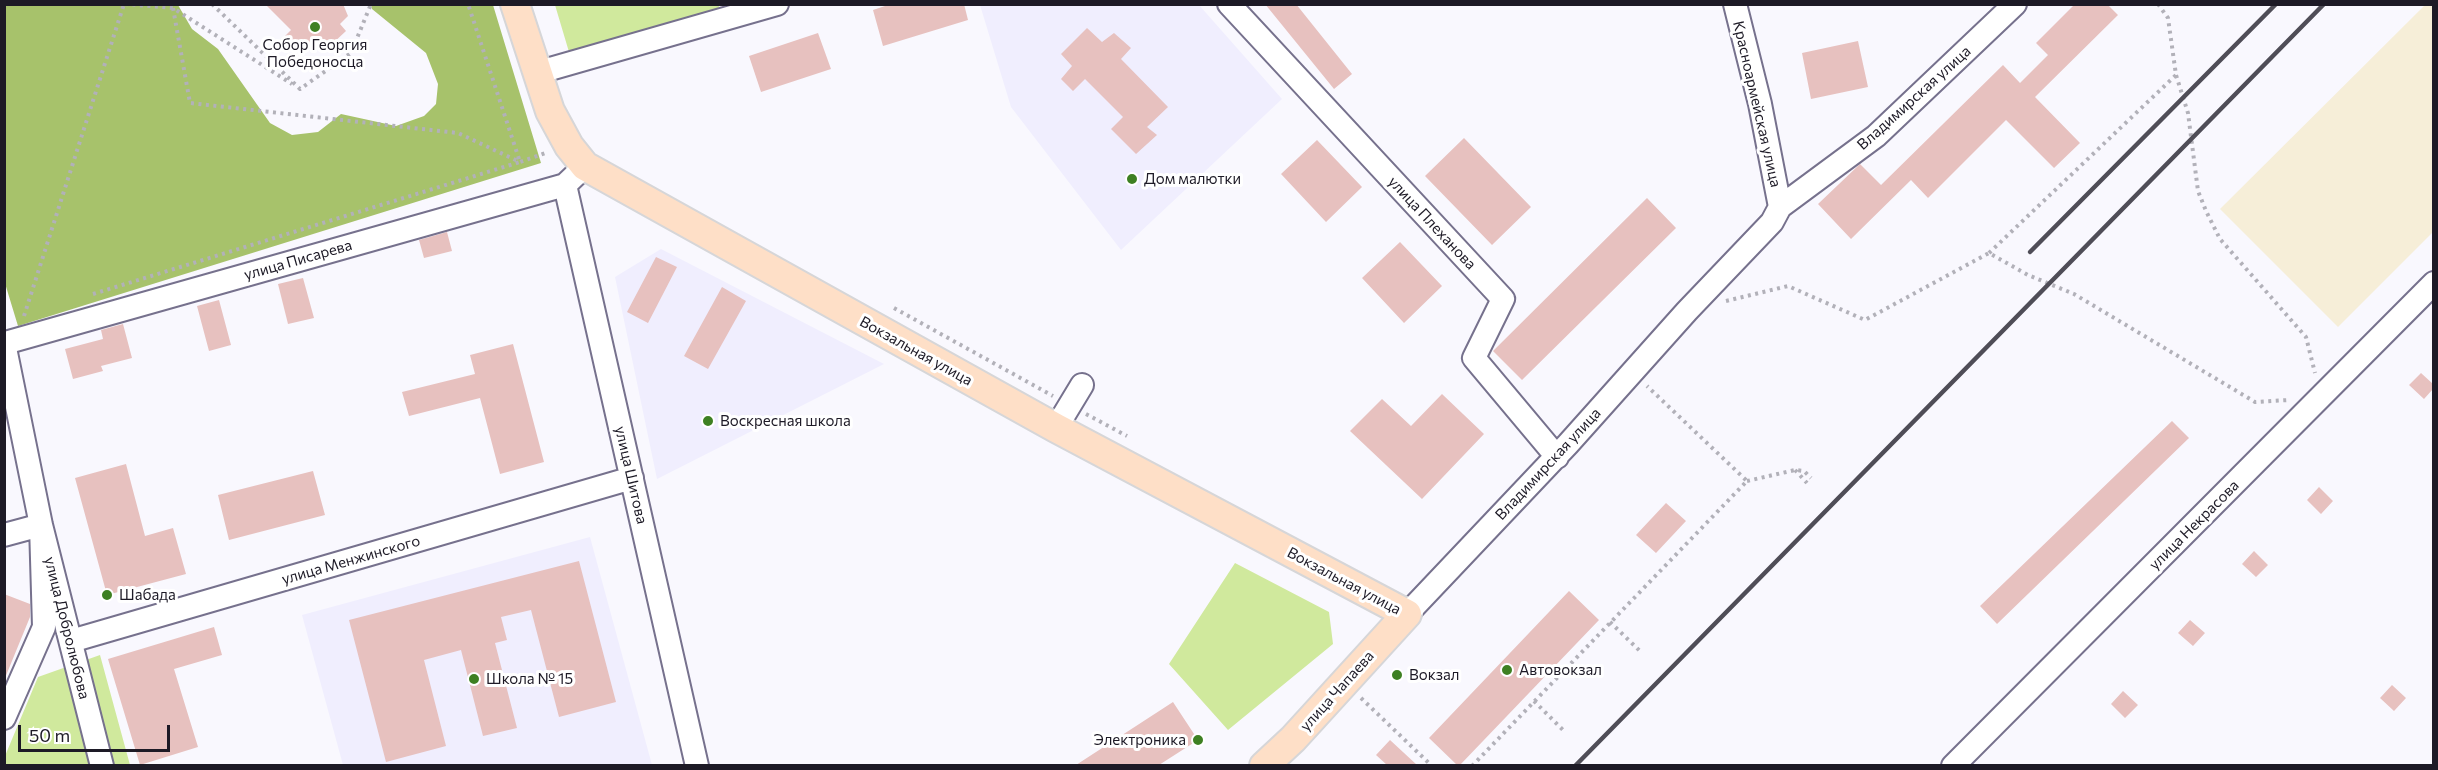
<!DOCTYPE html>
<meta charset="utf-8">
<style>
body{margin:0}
#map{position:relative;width:2438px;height:770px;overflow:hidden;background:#f9f8fe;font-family:Commissioner,sans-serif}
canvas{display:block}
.frame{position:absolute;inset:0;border:6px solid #1d1a26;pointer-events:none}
.scale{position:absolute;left:18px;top:725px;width:152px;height:27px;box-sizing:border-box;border:3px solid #1d1a26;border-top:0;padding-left:8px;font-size:18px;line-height:21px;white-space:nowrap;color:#1d1a26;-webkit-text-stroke:4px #fff;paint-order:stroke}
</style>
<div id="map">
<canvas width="2438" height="770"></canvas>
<div class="frame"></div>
<div class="scale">50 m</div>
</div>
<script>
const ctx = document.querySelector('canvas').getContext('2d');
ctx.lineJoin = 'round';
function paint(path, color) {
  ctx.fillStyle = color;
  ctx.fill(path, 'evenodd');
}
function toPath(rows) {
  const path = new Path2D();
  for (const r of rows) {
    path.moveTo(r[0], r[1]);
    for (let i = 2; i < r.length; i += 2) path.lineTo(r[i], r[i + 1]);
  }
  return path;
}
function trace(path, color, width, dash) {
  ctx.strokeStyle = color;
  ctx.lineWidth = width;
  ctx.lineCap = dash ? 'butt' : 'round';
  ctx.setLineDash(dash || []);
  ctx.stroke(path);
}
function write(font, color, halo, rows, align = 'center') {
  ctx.font = font + ' Commissioner,sans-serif';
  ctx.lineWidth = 6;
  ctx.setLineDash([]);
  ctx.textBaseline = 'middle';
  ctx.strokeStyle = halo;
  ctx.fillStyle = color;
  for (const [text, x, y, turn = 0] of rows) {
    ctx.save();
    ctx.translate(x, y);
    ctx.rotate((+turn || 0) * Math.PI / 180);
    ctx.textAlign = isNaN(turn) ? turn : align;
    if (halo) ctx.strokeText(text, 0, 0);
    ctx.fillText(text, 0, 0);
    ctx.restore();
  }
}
const built = toPath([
 [980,5,1199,5,1282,99,1121,250,1011,107],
 [661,249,884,364,657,479,615,277],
 [590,537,652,765,343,765,302,615]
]);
const industrial = toPath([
 [2426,4,2434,5,2433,232,2338,327,2220,209]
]);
const green = toPath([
 [555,5,720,5,718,8,569,52],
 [1235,563,1329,612,1333,644,1228,730,1169,664],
 [100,655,130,765,5,766,5,756,38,677]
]);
const forest = toPath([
 [5,4,178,5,192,29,218,49,270,123,292,135,318,132,341,114,396,126,424,116,436,104,438,84,426,53,372,9,371,5,493,5,541,163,18,326,4,280]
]);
const building = toPath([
 [265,4,343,4,348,16,340,24,346,31,331,45,324,39,315,48,308,45,297,52,283,38,291,30],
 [891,4,964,4,968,20,883,46,873,10],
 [1265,4,1296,4,1352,74,1334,89],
 [2075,4,2107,4,2118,15,2035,97,2080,143,2054,168,2006,120,1928,198,1911,180,1851,239,1818,204,1860,164,1881,185,2003,65,2020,83,2048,55,2036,43],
 [1087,28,1102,42,1114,33,1131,48,1121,59,1168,107,1147,127,1157,135,1136,154,1111,129,1123,117,1085,79,1073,91,1061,79,1072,66,1061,54],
 [818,33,831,69,761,92,749,56],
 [1858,41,1868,87,1811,99,1802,53],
 [1464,138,1531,207,1492,245,1425,176],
 [1317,140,1362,187,1326,222,1281,174],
 [1647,198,1676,228,1522,380,1493,351],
 [447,232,452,251,424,258,419,240],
 [1400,242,1442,286,1404,323,1362,278],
 [656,257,677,267,648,323,627,312],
 [303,278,314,318,288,324,278,284],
 [722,287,746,301,708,369,684,356],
 [219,300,231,345,209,351,197,306],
 [123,324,132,358,101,366,103,371,73,379,65,349,103,339,101,330],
 [513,344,544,462,500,474,480,398,409,416,402,392,475,374,470,355],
 [2421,373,2433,384,2433,389,2424,399,2409,385],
 [1442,394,1484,434,1422,499,1350,431,1382,399,1411,426],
 [2172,421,2189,438,1997,624,1980,606],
 [126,464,145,536,173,528,186,574,107,595,75,478],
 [313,471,325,515,229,540,218,495],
 [2319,487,2333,501,2321,514,2307,500],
 [1666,503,1686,521,1656,553,1636,535],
 [2254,551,2268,565,2256,577,2242,564],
 [579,561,616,702,559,717,531,610,501,617,507,640,495,643,517,728,483,736,461,650,424,660,446,746,386,762,349,620],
 [1569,591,1599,620,1460,765,1457,765,1429,738],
 [4,594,30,604,30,617,5,678],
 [2190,620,2205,633,2193,646,2178,633],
 [214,627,222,655,174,669,198,747,140,765,108,659],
 [2392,685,2406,698,2394,711,2380,698],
 [2123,691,2138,705,2125,718,2111,704],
 [1173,702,1198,740,1159,765,1076,765],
 [1390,740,1417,765,1387,765,1376,755]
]);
const path = toPath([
 [125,4,173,8,292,84],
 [212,4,300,89,351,53,371,4],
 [2158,4,2168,18,2176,75,2188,113,2198,191,2206,211,2220,239,2306,337,2315,373],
 [173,8,190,103,458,133,520,162,548,152],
 [1989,253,2176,75],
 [93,294,520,162,468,4],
 [1726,301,1788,286,1865,320,1989,253,2028,275,2074,294,2255,402,2289,400],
 [894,308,1053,396],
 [24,316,124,4],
 [1086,414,1127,436],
 [1795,470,1807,483],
 [1747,481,1795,470,1804,471,1811,478],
 [1610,622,1641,652],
 [1361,698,1432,766],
 [1534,701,1564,731],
 [1472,766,1747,481,1647,386]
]);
const minor = toPath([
 [1229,4,1503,299,1474,358,1557,457],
 [536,73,777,4],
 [565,185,697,766],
 [1780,207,1876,136,2015,4],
 [4,343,41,525,102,766],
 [5,343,565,185,585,166],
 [1056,428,1082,385],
 [4,535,41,525,44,627,4,718],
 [1407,614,1568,444,1687,311,1772,222,1780,207,1760,104,1735,4],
 [71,641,632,478],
 [1953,766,2434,283]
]);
const major = toPath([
 [515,4,550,111,569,146,585,166,1056,428,1407,614,1293,739,1264,766]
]);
const rail = toPath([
 [2030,252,2276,4],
 [1575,766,2324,4]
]);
const markers = [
 [315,27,6,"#3e8022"],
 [1132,179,6,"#3e8022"],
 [708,421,6,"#3e8022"],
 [107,595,6,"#3e8022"],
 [1507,670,6,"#3e8022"],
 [1397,675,6,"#3e8022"],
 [474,679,6,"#3e8022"],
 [1198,740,6,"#3e8022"]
];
const poiNames = [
 ["Собор Георгия",315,45,"center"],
 ["Победоносца",315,62,"center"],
 ["Дом малютки",1144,179],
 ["Воскресная школа",720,421],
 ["Шабада",119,595],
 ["Автовокзал",1519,670],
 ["Вокзал",1409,675],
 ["Школа № 15",486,679],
 ["Электроника",1186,740,"right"]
];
const streetNames = [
 ["Владимирская улица",1914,98,-42],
 ["Красноармейская улица",1757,104,77],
 ["улица Плеханова",1432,223,47],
 ["улица Писарева",298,260,-16],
 ["Вокзальная улица",916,351,29],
 ["Владимирская улица",1548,464,-47],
 ["улица Шитова",631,475,77],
 ["улица Некрасова",2194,525,-45],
 ["улица Менжинского",351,560,-16],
 ["Вокзальная улица",1344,581,28],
 ["улица Добролюбова",67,628,76],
 ["улица Чапаева",1337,691,-48]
];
paint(built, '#f0eefe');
paint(industrial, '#f6eed8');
paint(green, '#d0e99d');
paint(forest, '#a7c26b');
paint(building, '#e7c1bf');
trace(minor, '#76718d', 26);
trace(major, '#d6d6d8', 32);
trace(path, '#b2b1b9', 4, [3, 4.5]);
trace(minor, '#fff', 22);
trace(major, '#fedfc7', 28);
trace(rail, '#4f4d57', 4.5);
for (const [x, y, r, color] of markers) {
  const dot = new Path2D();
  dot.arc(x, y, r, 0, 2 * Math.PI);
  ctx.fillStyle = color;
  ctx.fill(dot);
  trace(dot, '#fff', 2);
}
write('15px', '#1d1a26', '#fff', poiNames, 'left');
write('15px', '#1d1a26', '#fff', streetNames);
</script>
